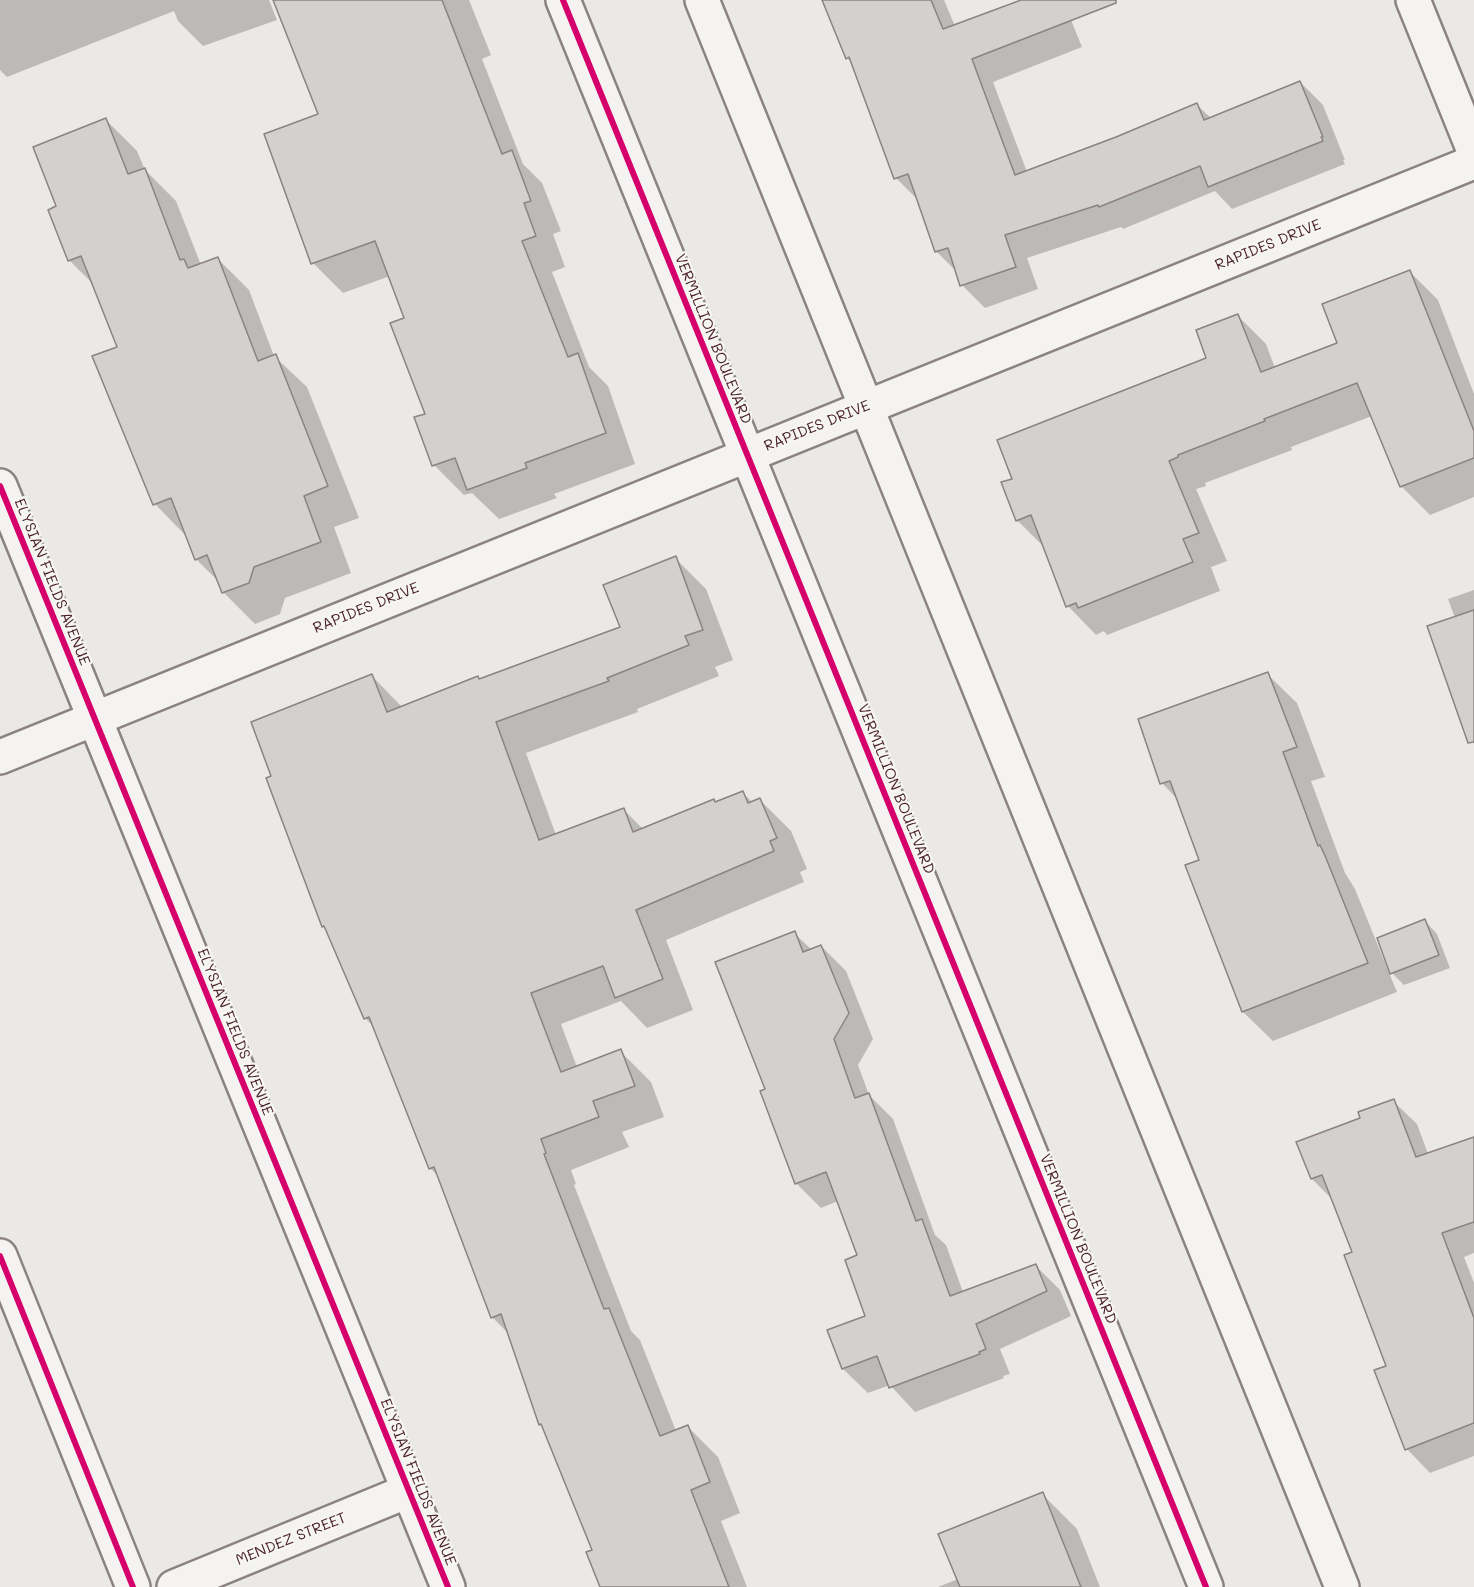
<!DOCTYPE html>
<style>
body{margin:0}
canvas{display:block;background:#ebe9e7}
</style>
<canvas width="1474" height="1587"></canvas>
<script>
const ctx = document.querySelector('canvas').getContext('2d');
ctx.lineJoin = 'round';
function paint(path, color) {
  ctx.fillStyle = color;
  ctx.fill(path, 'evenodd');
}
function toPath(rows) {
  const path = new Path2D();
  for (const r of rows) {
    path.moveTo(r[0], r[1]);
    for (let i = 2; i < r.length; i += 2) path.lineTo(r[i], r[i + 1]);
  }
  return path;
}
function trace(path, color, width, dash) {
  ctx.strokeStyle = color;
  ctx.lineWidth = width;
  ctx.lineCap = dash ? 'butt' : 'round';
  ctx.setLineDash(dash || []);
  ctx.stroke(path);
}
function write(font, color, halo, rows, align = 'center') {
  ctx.font = font + ' Mali,sans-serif';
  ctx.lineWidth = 4.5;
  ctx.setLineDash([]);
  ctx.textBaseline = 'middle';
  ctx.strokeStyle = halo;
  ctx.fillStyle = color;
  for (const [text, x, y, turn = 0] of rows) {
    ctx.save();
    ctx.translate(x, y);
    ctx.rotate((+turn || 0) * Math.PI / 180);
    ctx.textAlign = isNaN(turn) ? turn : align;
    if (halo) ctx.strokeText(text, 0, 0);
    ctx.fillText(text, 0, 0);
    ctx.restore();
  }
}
const shadow = toPath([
 [0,0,269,0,277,20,203,46,178,21,174,11,7,77,0,70],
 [275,0,469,0,491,55,482,59,523,164,542,183,561,231,553,234,565,267,552,272,589,367,608,386,635,464,554,494,557,498,499,519,472,493,464,495,434,465,427,414,406,319,390,276,343,293,313,263,320,115],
 [849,0,944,0,955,26,1025,0,1055,0,1069,15,1082,47,993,82,1027,172,1197,105,1211,118,1300,82,1323,105,1345,160,1343,160,1345,164,1232,209,1215,191,1123,229,1121,227,1027,258,1038,289,985,308,962,285,958,273,937,252,919,201,896,178,854,65,847,58],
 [106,120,137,151,145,170,176,201,201,265,218,259,249,290,274,356,307,387,359,518,334,527,351,573,285,598,280,614,255,624,223,592,219,582,196,559,186,536,155,504,119,347,94,285,69,260,58,207],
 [1410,272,1438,300,1474,394,1474,497,1430,515,1401,486,1372,416,1291,447,1292,450,1205,483,1206,486,1196,489,1227,561,1211,567,1220,591,1107,635,1104,631,1096,635,1068,606,1045,548,1017,520,1014,480,1208,359,1238,316,1266,344,1275,368,1339,344],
 [675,558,706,589,733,660,715,667,719,676,637,709,638,712,526,753,556,835,623,809,643,829,714,801,716,803,743,793,753,803,760,800,791,831,807,869,800,872,804,882,666,940,693,1010,647,1028,621,1001,561,1024,577,1067,620,1051,651,1082,664,1117,622,1132,629,1147,571,1170,576,1184,574,1185,631,1331,640,1340,676,1431,687,1426,718,1457,740,1513,721,1521,747,1587,602,1587,594,1551,544,1428,540,1424,509,1334,492,1317,440,1178,430,1168,375,1028,365,1018,328,931,323,926,273,777,372,676,403,708,622,628],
 [1474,590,1474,724,1455,618,1448,599],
 [1267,674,1297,703,1325,777,1311,781,1345,873,1355,889,1387,968,1425,921,1437,934,1450,968,1404,985,1387,968,1397,992,1273,1041,1243,1012,1187,866,1201,861,1178,800,1162,783],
 [794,933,812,950,821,946,846,971,873,1039,858,1065,869,1095,893,1119,935,1235,946,1245,963,1292,1035,1265,1060,1290,1071,1316,1000,1349,1010,1374,1003,1376,1004,1378,915,1412,890,1385,868,1393,843,1369,829,1331,867,1317,859,1256,838,1201,821,1208,796,1183,767,1090],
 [1393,1101,1417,1124,1428,1154,1474,1138,1474,1253,1464,1257,1474,1283,1474,1456,1430,1473,1407,1449,1376,1371,1388,1366,1354,1253,1333,1200,1312,1179,1362,1119],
 [1042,1494,1077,1529,1100,1587,938,1587,958,1579]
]);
const building = toPath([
 [273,0,442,0,502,154,512,150,531,201,524,203,536,236,522,241,568,357,578,353,606,433,525,463,527,468,467,490,455,458,432,466,414,417,425,414,390,323,404,318,375,241,311,264,264,134,318,114,273,0],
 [822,0,931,0,943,29,1021,0,1116,0,1116,3,972,59,1015,175,1116,137,1197,103,1204,120,1300,81,1323,137,1321,137,1323,141,1208,187,1200,166,1099,207,1098,205,1005,235,1016,267,960,286,948,248,935,252,908,174,894,179,849,57,846,59,822,0],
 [106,118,128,174,145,168,180,260,184,259,188,268,218,257,258,361,276,354,328,486,304,496,321,542,254,567,249,583,222,593,207,555,195,560,171,498,153,505,92,356,117,347,81,256,68,261,48,210,56,206,33,147,106,118],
 [1410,270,1474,431,1474,458,1400,487,1357,383,1264,419,1265,421,1178,455,1178,457,1169,461,1199,533,1183,539,1193,562,1078,608,1076,603,1066,607,1031,515,1016,521,1001,482,1012,479,997,440,1206,358,1196,330,1238,314,1261,372,1337,343,1322,304,1410,270],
 [676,556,703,630,685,636,689,645,607,678,609,681,496,722,539,840,624,808,633,832,714,799,715,802,743,791,748,803,760,798,777,838,770,841,774,851,636,910,663,979,615,998,603,966,531,993,561,1072,621,1049,635,1086,593,1101,599,1117,541,1139,546,1153,544,1154,604,1309,609,1308,660,1436,688,1425,710,1482,691,1490,729,1587,600,1587,586,1552,592,1550,541,1424,539,1425,501,1314,491,1318,434,1167,429,1169,369,1017,364,1019,324,926,322,927,266,778,271,776,251,722,372,674,387,712,478,676,479,679,620,627,603,585,676,556],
 [1474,610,1474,742,1468,743,1427,626,1474,610],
 [1268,672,1297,747,1283,752,1318,846,1320,845,1326,858,1368,963,1242,1012,1185,865,1199,860,1170,781,1160,784,1138,719,1268,672],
 [1425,919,1439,955,1390,974,1377,938,1425,919],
 [795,931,803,952,821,945,849,1013,834,1039,855,1098,869,1093,916,1221,922,1219,950,1296,1036,1264,1047,1291,976,1324,986,1349,979,1352,980,1354,889,1388,877,1356,842,1369,827,1330,865,1316,845,1260,857,1255,826,1172,795,1184,760,1091,765,1089,715,962,795,931],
 [1394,1099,1416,1157,1474,1137,1474,1222,1442,1233,1474,1318,1474,1423,1405,1450,1374,1370,1386,1366,1344,1255,1352,1252,1322,1175,1311,1179,1296,1142,1360,1118,1358,1112,1394,1099],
 [1043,1492,1081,1587,960,1587,938,1534,1043,1492]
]);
const street = toPath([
 [563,0,1206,1587],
 [702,0,1342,1587],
 [1413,0,1474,151],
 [0,757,1474,162],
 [174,1587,408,1491]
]);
const secondary = toPath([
 [0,486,448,1587],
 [0,1256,133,1587]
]);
const cycleway = toPath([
 [563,0,1206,1587],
 [0,486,448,1587],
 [0,1256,133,1587]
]);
const streetNames = [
 ["RAPIDES DRIVE",1268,245,-22],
 ["VERMILLION BOULEVARD",713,339,68],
 ["RAPIDES DRIVE",817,426,-22],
 ["ELYSIAN FIELDS AVENUE",52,582,68],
 ["RAPIDES DRIVE",366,608,-22],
 ["VERMILLION BOULEVARD",896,789,68],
 ["ELYSIAN FIELDS AVENUE",235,1032,68],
 ["VERMILLION BOULEVARD",1078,1239,68],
 ["ELYSIAN FIELDS AVENUE",418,1482,68],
 ["MENDEZ STREET",291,1539,-22]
];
paint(shadow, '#0003');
paint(building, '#d3d0cf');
trace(building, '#8b8283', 1.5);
trace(street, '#8b8283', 38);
trace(secondary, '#8b8283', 38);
trace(street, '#f4f3f1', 33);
trace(secondary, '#f4f3f1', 33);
trace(cycleway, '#d6006c', 6);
write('15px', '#4a1f2b', '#f6f6f2', streetNames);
</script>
